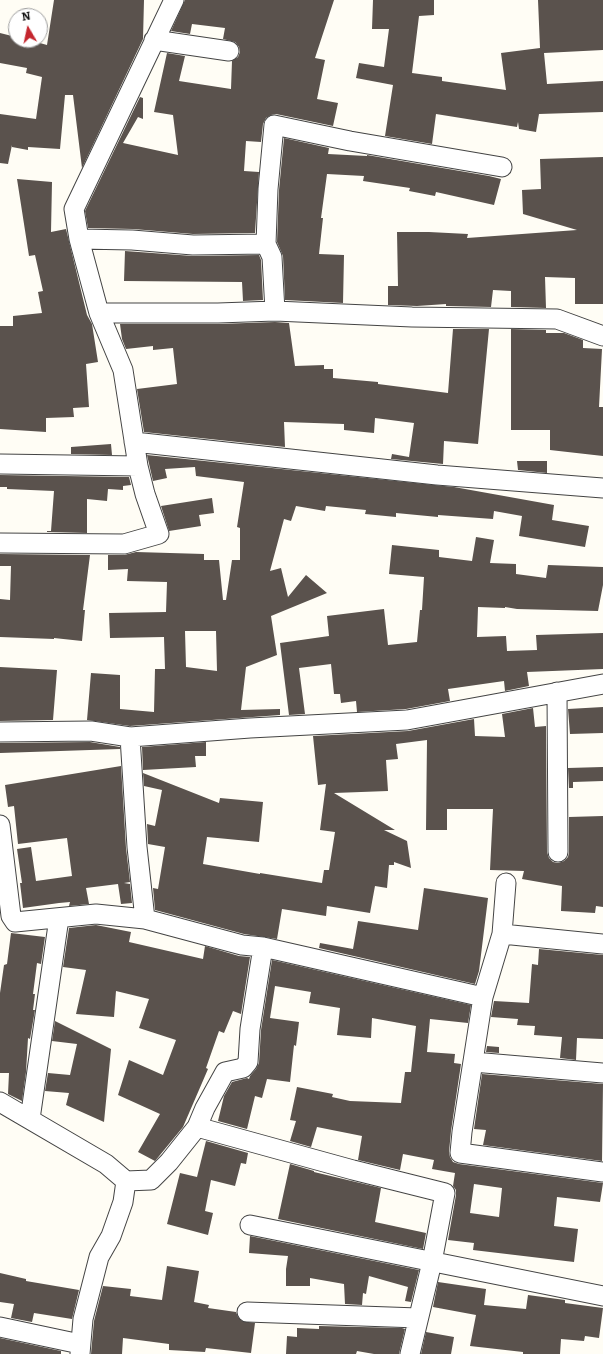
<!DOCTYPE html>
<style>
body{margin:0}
#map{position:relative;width:603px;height:1354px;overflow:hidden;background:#fffdf5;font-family:Bitter,serif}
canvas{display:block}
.north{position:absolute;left:8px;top:8px;width:40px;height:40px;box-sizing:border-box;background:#fff;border:1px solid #a0a0a0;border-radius:50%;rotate:351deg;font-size:11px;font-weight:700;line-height:16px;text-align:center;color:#111}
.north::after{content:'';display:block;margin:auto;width:14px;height:18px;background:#c4262e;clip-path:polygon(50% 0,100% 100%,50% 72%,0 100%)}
</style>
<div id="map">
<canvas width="603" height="1354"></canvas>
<div class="north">N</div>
</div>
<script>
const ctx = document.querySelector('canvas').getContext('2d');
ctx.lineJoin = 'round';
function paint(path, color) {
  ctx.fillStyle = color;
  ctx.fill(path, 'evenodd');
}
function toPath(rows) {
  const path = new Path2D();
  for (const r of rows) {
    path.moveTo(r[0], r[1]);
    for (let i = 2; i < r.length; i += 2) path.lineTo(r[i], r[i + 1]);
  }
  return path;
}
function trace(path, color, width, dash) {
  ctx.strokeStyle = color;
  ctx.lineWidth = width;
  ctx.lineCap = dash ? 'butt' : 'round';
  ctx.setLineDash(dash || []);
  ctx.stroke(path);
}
const building = toPath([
 [54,0,144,0,143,39,82,168,73,95,65,95,60,149,28,147,28,150,12,147,12,145,8,164,0,163,0,114,36,119,42,77,26,73,27,68,0,63,0,33,16,37,16,40,29,40,47,45],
 [185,0,334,0,315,58,325,60,317,99,338,103,333,126,276,114,271,115,266,118,263,124,261,142,246,141,244,171,259,172,255,233,193,234,133,229,88,228,85,211,140,97,143,98,143,119,138,117,123,143,178,155,173,115,154,112,167,53,185,56,179,81,231,89,232,61,238,57,240,52,239,47,235,42,223,39,225,28,192,24,190,34,171,31],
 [373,0,434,0,434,15,419,16,412,73,442,77,442,81,506,90,501,53,540,48,538,0,603,0,603,50,544,53,547,84,603,81,603,112,539,114,536,132,519,129,518,122,517,127,436,114,432,144,385,136,393,85,356,78,359,63,384,67,389,29,372,29],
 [284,138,329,148,328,154,367,156,367,155,489,176,501,179,494,205,436,192,435,196,409,191,410,188,363,181,364,176,327,174,321,218,323,218,319,254,344,255,343,303,285,300,283,256,277,242,279,190],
 [603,157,603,304,575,304,575,278,545,277,546,308,511,307,511,291,493,290,491,307,446,306,446,304,417,306,388,305,388,286,398,286,397,232,429,232,468,234,467,238,577,230,523,214,522,190,541,189,540,159],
 [17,179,52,182,51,232,66,229,87,315,92,324,98,362,86,364,89,407,73,408,74,417,46,418,46,432,0,429,0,326,13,326,13,316,42,313,38,292,43,291,35,255,29,256],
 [125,251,193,256,259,255,261,260,263,300,243,301,242,282,124,281],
 [275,322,289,323,295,366,324,365,324,369,333,369,333,378,378,382,378,384,448,393,453,329,489,329,478,444,444,441,443,464,391,459,392,454,409,457,414,423,375,418,374,433,344,430,344,424,284,422,285,447,144,432,137,389,177,384,173,348,153,350,153,346,126,349,122,339,120,324,218,324],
 [511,329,546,330,546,333,564,333,583,340,583,348,602,349,599,407,603,407,603,456,550,450,550,430,511,430],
 [111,444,112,455,71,454,71,447],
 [147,455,454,487,554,505,552,520,589,526,585,547,519,536,522,516,494,511,493,519,438,515,438,517,396,513,396,517,365,514,366,510,326,506,325,511,296,506,291,521,284,519,270,571,281,568,288,597,306,575,327,593,271,616,277,655,246,667,241,710,280,709,280,715,130,726,87,720,91,673,120,675,120,709,154,712,155,669,165,669,164,637,110,638,109,613,166,612,167,582,127,581,128,569,108,570,108,555,124,555,136,552,204,554,204,560,219,560,223,600,226,600,232,560,240,560,240,528,237,527,244,482,196,476,195,467,165,469,167,478,153,481],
 [185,631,216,631,217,671,186,667],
 [517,461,547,461,547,473,518,470],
 [0,475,129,477,131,485,123,486,123,490,108,489,107,501,87,499,87,533,47,532,47,531,51,531,54,491,7,489,7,487,0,487],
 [212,498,214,513,199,515,201,526,169,531,161,506],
 [476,537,494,540,490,563,516,564,516,574,546,578,548,565,603,567,603,585,598,611,517,609,505,607,505,608,478,607,477,637,506,636,507,651,537,650,536,635,603,633,603,669,527,672,529,686,505,691,504,681,448,689,450,701,406,709,357,712,356,701,341,703,340,694,334,694,331,664,299,668,305,714,289,715,280,643,329,636,327,616,384,609,388,645,417,642,420,610,422,610,424,577,389,574,392,545,439,550,439,557,472,561],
 [0,554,90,555,83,610,85,610,82,641,54,638,54,639,0,637,0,599,10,600,11,566,0,566],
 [0,667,57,670,53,720,0,721],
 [603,707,603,733,570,734,568,709],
 [533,708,535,727,546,726,547,852,549,858,553,862,558,863,564,861,568,857,569,852,569,817,603,816,603,907,596,906,595,913,561,911,562,886,522,879,524,871,490,870,493,809,447,809,447,830,426,830,427,740,396,744,398,759,386,760,388,791,334,793,395,830,384,830,407,841,411,868,394,862,394,865,389,865,387,888,375,886,370,913,327,906,326,916,282,909,277,939,244,934,155,910,153,888,158,889,165,847,148,844,147,824,155,826,162,790,144,786,143,773,219,803,220,798,263,802,259,842,207,837,203,864,260,874,260,873,322,883,324,870,329,870,335,832,320,830,326,784,318,785,313,736,408,731,474,719,475,736,505,737,502,714],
 [90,742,120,747,120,749,0,753,0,743],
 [206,742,206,756,195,756,196,767,143,770,142,747],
 [121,766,126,848,130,882,124,883,130,884,132,903,121,904,118,884,86,888,89,904,69,906,70,902,59,903,23,908,20,883,22,883,17,849,31,847,36,881,72,876,67,838,18,844,14,806,8,807,5,785],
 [603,767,603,781,573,782,573,788,569,788,568,768],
 [424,888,488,898,479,971,475,984,319,948,320,943,353,949,358,921,418,930],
 [96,925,131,932,129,942,203,959,205,946,239,956,250,957,241,1014,233,1011,224,1033,219,1031,206,1068,208,1069,183,1127,155,1161,138,1152,160,1114,118,1095,129,1060,163,1075,176,1040,139,1028,149,999,116,991,114,1017,76,1014,86,970,63,967,69,928],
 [11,933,45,937,41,964,37,963,33,994,35,994,33,1010,35,1010,30,1039,28,1038,26,1072,22,1101,8,1094,9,1073,0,1073,0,993,4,965,7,964],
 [539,949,603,955,603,1039,577,1038,576,1060,560,1058,562,1037,534,1035,535,1026,517,1025,518,1019,491,1017,494,1001,529,1003,532,964,538,965],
 [272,960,471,1005,468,1023,430,1019,427,1052,455,1054,454,1063,461,1064,451,1131,449,1152,450,1157,453,1162,459,1164,603,1183,600,1202,557,1197,554,1226,578,1229,574,1262,473,1250,474,1243,448,1240,456,1195,456,1190,453,1186,455,1173,432,1169,434,1160,403,1154,400,1170,358,1160,362,1136,317,1127,311,1147,290,1141,296,1121,290,1120,297,1087,333,1094,332,1097,350,1101,401,1103,405,1072,411,1072,416,1026,372,1018,371,1038,337,1035,340,1008,309,1003,311,992,275,986,270,1018,299,1022,296,1046,294,1045,290,1082,267,1079,262,1098,255,1096,247,1129,218,1121,224,1096,232,1082,247,1078,249,1079,250,1076,256,1069,259,1063,261,1030],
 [474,1184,502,1188,499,1217,470,1213],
 [55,1021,111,1049,104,1122,66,1105,69,1093,45,1091,48,1073,70,1075,77,1044,52,1041],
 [487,1046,499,1047,499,1053,486,1052],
 [482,1074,603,1084,602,1161,483,1145,486,1130,474,1129],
 [206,1141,248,1153,246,1164,241,1163,235,1186,211,1180,205,1211,213,1213,208,1235,167,1224,180,1173,197,1177],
 [290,1164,314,1171,314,1172,381,1188,375,1222,426,1233,423,1249,278,1219],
 [250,1236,419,1270,411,1302,405,1301,408,1287,369,1276,366,1294,363,1293,362,1305,345,1304,344,1284,310,1278,310,1286,286,1286,286,1269,288,1256,249,1253],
 [167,1266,199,1271,194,1302,209,1305,208,1308,236,1312,238,1317,242,1321,255,1323,251,1353,206,1348,205,1352,169,1350,169,1344,123,1338,122,1354,91,1354,94,1321,103,1286,131,1289,130,1296,162,1300],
 [0,1273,26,1279,26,1281,79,1290,72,1319,34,1313,32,1322,11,1318,14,1304,0,1302],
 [438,1282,486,1289,484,1305,526,1309,528,1295,565,1300,565,1303,603,1308,599,1338,585,1336,584,1341,561,1339,560,1354,523,1354,523,1352,470,1346,476,1315,433,1307],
 [319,1326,402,1328,405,1329,399,1354,374,1354,357,1351,356,1354,286,1354,287,1336,297,1337,297,1328,319,1329],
 [426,1332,454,1337,451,1354,421,1354],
 [0,1338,61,1351,61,1354,0,1354]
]);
const minor = toPath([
 [154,40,229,51],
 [79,239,132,240,193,245,266,244],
 [275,311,272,257,266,244,268,189,274,125,350,141,502,167],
 [99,313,218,313,275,311,412,317,557,319,603,336],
 [134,442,437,475,603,488],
 [0,464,138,466],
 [0,543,124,544,159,534,145,494,138,466,123,370,99,313,79,239,74,209,174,0],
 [557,692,558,852],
 [0,732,91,731,130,737,250,728,407,720,603,684],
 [130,737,137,847,145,919],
 [0,825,11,916,15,922,96,914,145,919,242,945,263,947,483,997],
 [506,883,502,934,483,997,462,1132,460,1153,603,1172],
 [502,934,603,944],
 [473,1062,603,1073],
 [0,1102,106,1164,126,1181,151,1180,169,1162,197,1127,205,1108,225,1072,243,1068,248,1062,250,1029,263,947],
 [30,1119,59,918],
 [197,1127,353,1170,445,1193,432,1262,410,1354],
 [250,1225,603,1296],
 [247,1312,418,1318],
 [0,1327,80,1344],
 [80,1354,83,1319,99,1257,111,1236,123,1202,126,1181]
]);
paint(building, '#5a524d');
trace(minor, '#444', 21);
trace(minor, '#fff', 19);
</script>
